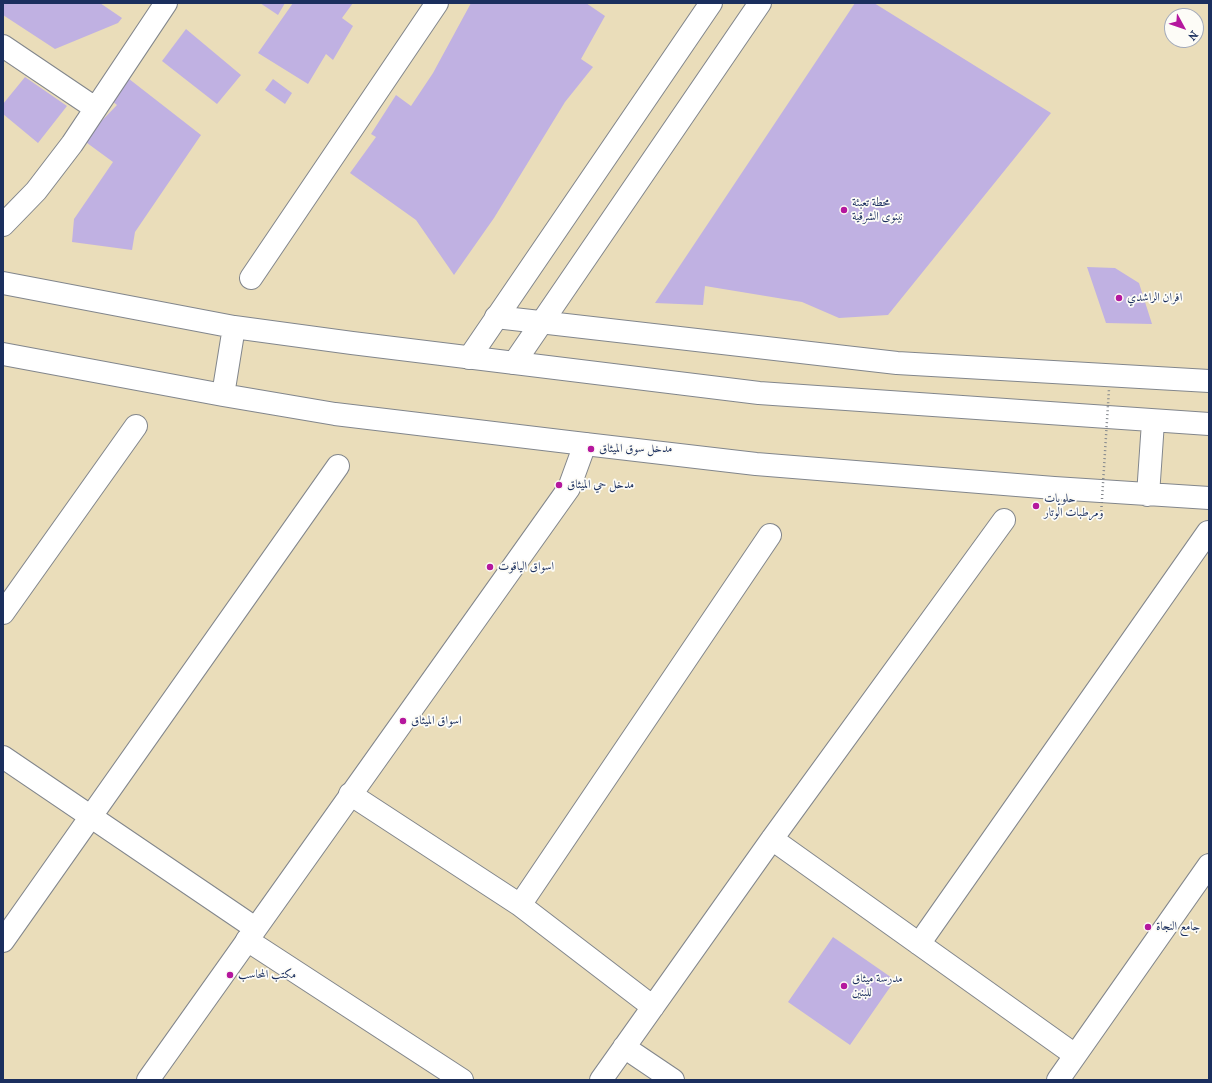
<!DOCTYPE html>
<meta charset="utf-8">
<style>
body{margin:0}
#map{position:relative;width:1212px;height:1083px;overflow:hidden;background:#eaddba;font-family:"IM FELL French Canon",serif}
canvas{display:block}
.frame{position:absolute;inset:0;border:4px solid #1b2f5e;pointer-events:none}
.north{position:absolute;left:1164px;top:8px;width:40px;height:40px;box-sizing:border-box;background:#fdfcf7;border:1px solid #a3aaba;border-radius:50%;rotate:130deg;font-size:11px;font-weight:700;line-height:16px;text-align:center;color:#1b2f5e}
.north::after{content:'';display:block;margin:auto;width:14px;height:18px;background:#b5179e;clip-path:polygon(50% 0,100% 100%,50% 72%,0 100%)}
</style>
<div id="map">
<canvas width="1212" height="1083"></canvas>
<div class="frame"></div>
<div class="north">N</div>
</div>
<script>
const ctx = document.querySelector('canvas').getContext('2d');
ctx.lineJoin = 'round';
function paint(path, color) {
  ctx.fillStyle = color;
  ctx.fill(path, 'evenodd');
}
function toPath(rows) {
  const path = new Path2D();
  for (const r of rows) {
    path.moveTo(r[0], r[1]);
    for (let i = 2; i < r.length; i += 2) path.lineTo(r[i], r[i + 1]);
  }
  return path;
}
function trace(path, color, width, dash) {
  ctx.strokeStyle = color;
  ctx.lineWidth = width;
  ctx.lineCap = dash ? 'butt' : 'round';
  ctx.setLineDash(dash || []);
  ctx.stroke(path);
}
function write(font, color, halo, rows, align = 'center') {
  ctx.font = font + ' "IM FELL French Canon",Amiri,serif';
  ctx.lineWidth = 3.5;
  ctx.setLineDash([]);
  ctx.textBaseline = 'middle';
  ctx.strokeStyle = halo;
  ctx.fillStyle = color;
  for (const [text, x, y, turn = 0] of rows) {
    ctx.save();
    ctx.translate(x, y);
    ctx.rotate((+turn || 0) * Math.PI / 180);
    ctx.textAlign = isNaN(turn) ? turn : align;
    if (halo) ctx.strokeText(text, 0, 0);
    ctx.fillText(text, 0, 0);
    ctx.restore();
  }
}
const building = toPath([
 [3,3,100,3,122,18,118,23,55,49,3,15],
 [260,3,285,3,278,15],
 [293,3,353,3,342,18,353,26,333,60,326,54,308,84,258,53],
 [471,3,586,3,605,16,581,59,593,67,565,102,494,218,454,275,416,220,350,173,376,137,371,134,396,95,411,106,433,73],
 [855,3,874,3,1051,113,888,315,839,318,802,302,705,286,703,305,655,303],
 [186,29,241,75,217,104,162,61],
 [124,75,201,135,135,232,132,250,72,242,74,219,113,162,83,140,117,105,107,97],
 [25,77,67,106,38,143,3,114,3,104],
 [273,79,292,93,285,104,265,90],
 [1087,267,1115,268,1139,283,1152,324,1106,323],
 [833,937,895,980,850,1045,788,1002]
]);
const minor = toPath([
 [3,46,95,108],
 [3,225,36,191,72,144,166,3],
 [251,278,437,3],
 [3,613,136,426],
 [3,757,255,928],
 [350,794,520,905,653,1007],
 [772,839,1075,1055],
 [520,905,770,535],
 [247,940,462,1080],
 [3,941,338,466],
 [919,944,1208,532],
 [624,1047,673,1080],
 [601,1080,772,839,1004,520],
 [1058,1080,1209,865]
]);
const tertiary = toPath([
 [469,358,711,3],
 [514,363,760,3],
 [148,1080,569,488,585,444]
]);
const secondary = toPath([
 [496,317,897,363,1209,381]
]);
const trunk = toPath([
 [3,283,234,327,352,343,759,393,1209,424],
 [3,354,223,395,335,414,585,444,756,464,1054,488,1209,498],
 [223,395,234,327],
 [1148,495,1153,422]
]);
const pathBridge = toPath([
 [1101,515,1109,389]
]);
const markers = [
 [844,210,4,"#b5179e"],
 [1119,298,4,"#b5179e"],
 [591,449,4,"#b5179e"],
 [559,485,4,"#b5179e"],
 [1036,506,4,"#b5179e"],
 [490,567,4,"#b5179e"],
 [403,721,4,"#b5179e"],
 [1148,927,4,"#b5179e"],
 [230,975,4,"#b5179e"],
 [844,986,4,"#b5179e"]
];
const poiNames = [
 ["محطة تعبئة",852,203],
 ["نينوى الشرقية",852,217],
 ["افران الراشدي",1127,298],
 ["مدخل سوق الميثاق",599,449],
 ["مدخل حي الميثاق",567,485],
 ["حلويات",1044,499],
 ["ومرطبات الوتار",1044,513],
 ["اسواق الياقوت",498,567],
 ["اسواق الميثاق",411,721],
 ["جامع النجاة",1156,927],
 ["مكتب المحاسب",238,975],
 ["مدرسة ميثاق",852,979],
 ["للبنين",852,993]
];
paint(building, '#c0b1e2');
trace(minor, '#82868c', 24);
trace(tertiary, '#82868c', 24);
trace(secondary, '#82868c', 24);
trace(trunk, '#82868c', 24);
trace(minor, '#fff', 22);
trace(tertiary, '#fff', 22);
trace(secondary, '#fff', 22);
trace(trunk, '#fff', 22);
trace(pathBridge, '#82868c', 2.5, [1, 3]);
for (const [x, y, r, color] of markers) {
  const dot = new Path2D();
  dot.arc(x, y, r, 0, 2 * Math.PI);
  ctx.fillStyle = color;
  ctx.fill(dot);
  trace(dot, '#fdfcf7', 1.5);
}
write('12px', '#1b2f5e', '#fdfcf7', poiNames, 'left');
</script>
